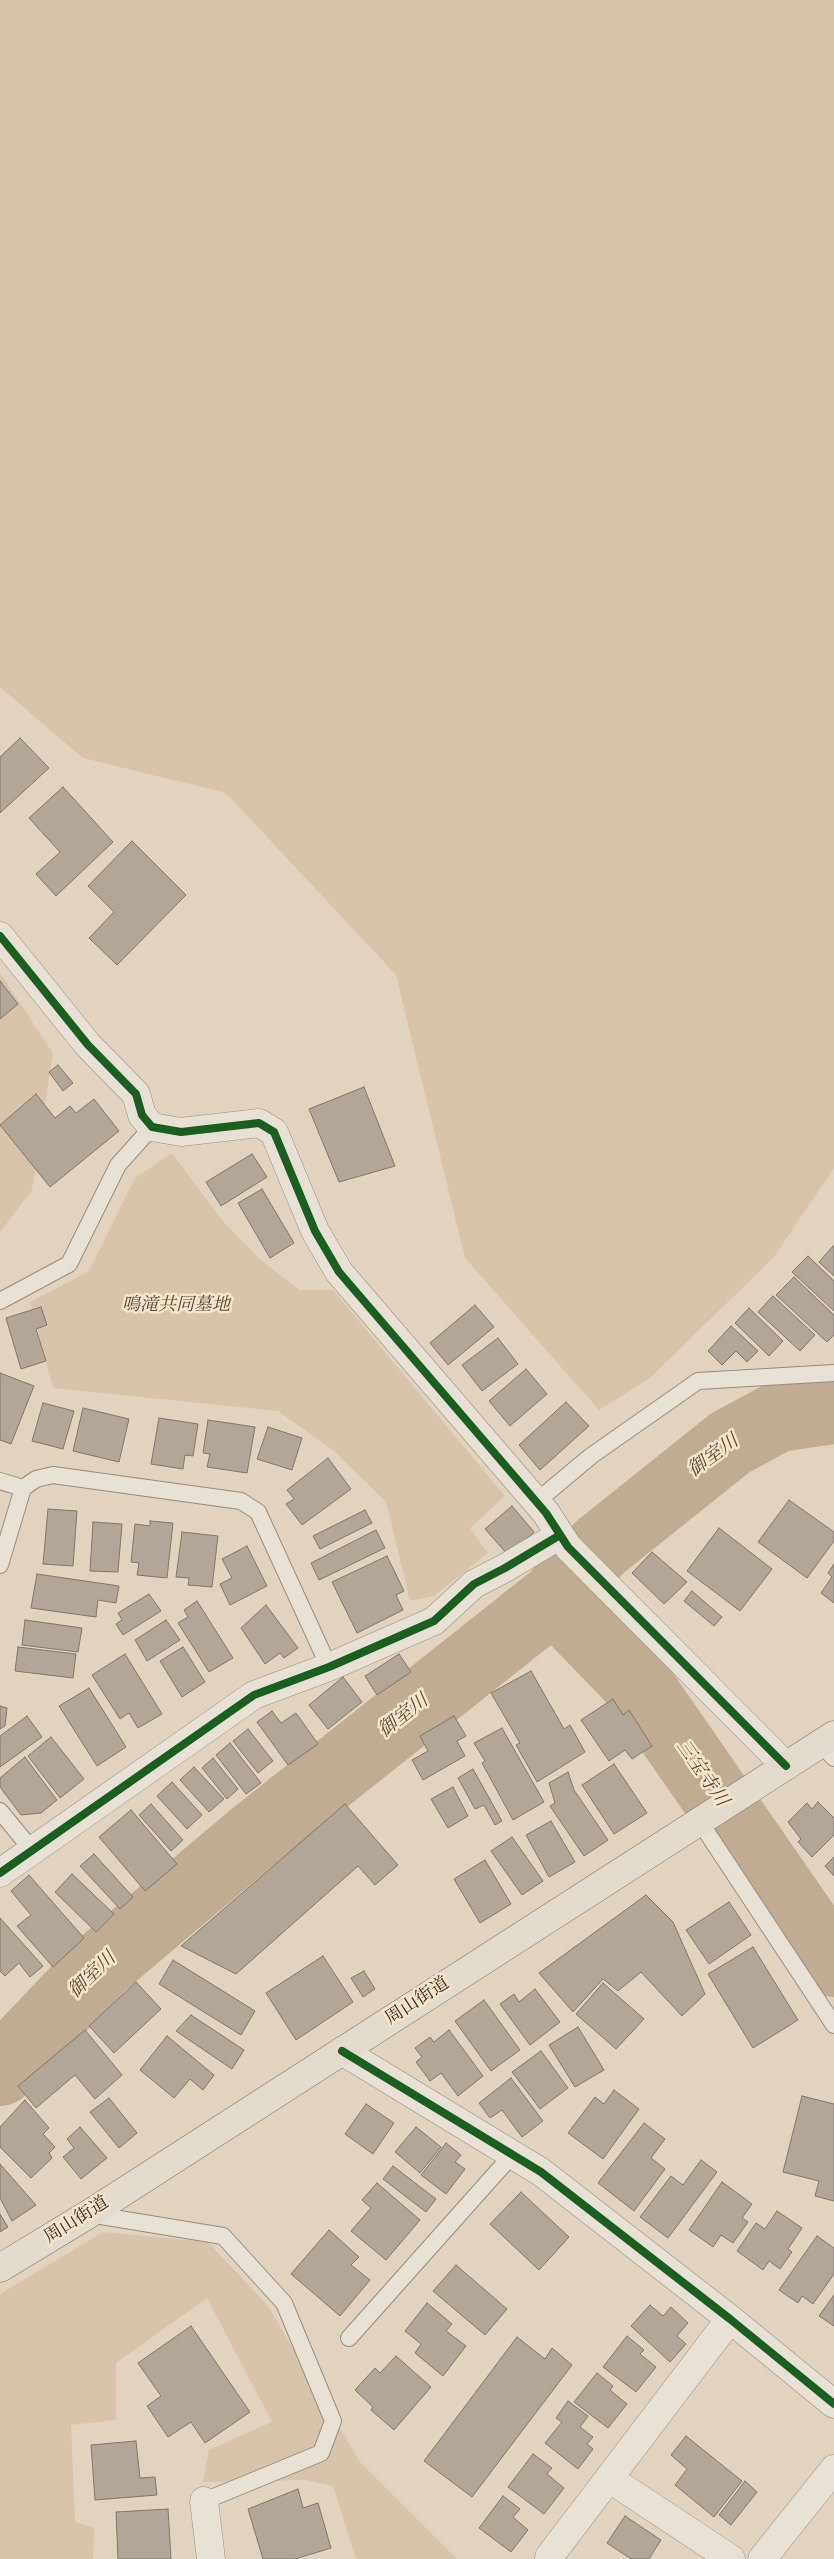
<!DOCTYPE html>
<meta charset="utf-8">
<style>
body{margin:0}
canvas{display:block;background:#e1d3bf}
</style>
<canvas width="834" height="2559"></canvas>
<script>
const ctx = document.querySelector('canvas').getContext('2d');
ctx.lineJoin = 'round';
function paint(path, color) {
  ctx.fillStyle = color;
  ctx.fill(path, 'evenodd');
}
function toPath(rows) {
  const path = new Path2D();
  for (const r of rows) {
    path.moveTo(r[0], r[1]);
    for (let i = 2; i < r.length; i += 2) path.lineTo(r[i], r[i + 1]);
  }
  return path;
}
function trace(path, color, width, dash) {
  ctx.strokeStyle = color;
  ctx.lineWidth = width;
  ctx.lineCap = dash ? 'butt' : 'round';
  ctx.setLineDash(dash || []);
  ctx.stroke(path);
}
function write(font, color, halo, rows, align = 'center') {
  ctx.font = font + ' "IM FELL English","Noto Serif JP",serif';
  ctx.lineWidth = 5;
  ctx.setLineDash([]);
  ctx.textBaseline = 'middle';
  ctx.strokeStyle = halo;
  ctx.fillStyle = color;
  for (const [text, x, y, turn = 0] of rows) {
    ctx.save();
    ctx.translate(x, y);
    ctx.rotate((+turn || 0) * Math.PI / 180);
    ctx.textAlign = isNaN(turn) ? turn : align;
    if (halo) ctx.strokeText(text, 0, 0);
    ctx.fillText(text, 0, 0);
    ctx.restore();
  }
}
const green = toPath([
 [0,0,834,0,834,1168,774,1257,650,1378,599,1410,465,1258,396,975,226,793,83,758,0,687],
 [0,973,53,1053,32,1190,0,1232],
 [172,1153,221,1219,260,1259,299,1290,333,1290,505,1496,470,1528,488,1553,434,1596,410,1601,386,1502,334,1451,278,1411,53,1388,30,1302,89,1271,135,1178],
 [103,2232,208,2242,268,2306,360,2462,457,2559,356,2559,333,2486,305,2480,203,2482,209,2450,272,2422,207,2298,116,2363,116,2420,71,2425,75,2522,94,2528,93,2559,0,2559,0,2294]
]);
const river = toPath([
 [554,1598,640,1687,814,1938,834,1962],
 [0,2071,100,1966,249,1840,554,1598,600,1547,730,1443,778,1417,834,1409]
]);
const building = toPath([
 [20,738,49,768,0,813,0,757,20,738],
 [63,787,113,842,56,896,36,874,60,852,29,818,63,787],
 [132,841,186,895,117,965,89,938,114,912,88,886,132,841],
 [0,981,18,1004,0,1019,0,981],
 [58,1065,73,1083,63,1091,49,1072,58,1065],
 [364,1087,395,1166,339,1182,309,1109,364,1087],
 [36,1094,55,1118,70,1106,76,1113,94,1099,119,1131,50,1187,0,1125,36,1094],
 [252,1154,267,1177,221,1206,206,1182,252,1154],
 [262,1189,294,1243,270,1258,238,1203,262,1189],
 [833,1246,834,1248,834,1276,819,1262,833,1246],
 [808,1256,834,1281,834,1311,792,1272,808,1256],
 [794,1277,834,1315,834,1335,827,1342,776,1295,794,1277],
 [773,1296,815,1335,800,1351,758,1312,773,1296],
 [475,1305,494,1327,448,1365,430,1343,475,1305],
 [41,1307,47,1325,36,1329,46,1361,21,1369,6,1318,41,1307],
 [749,1308,783,1341,769,1356,735,1323,749,1308],
 [731,1326,758,1351,747,1362,736,1351,722,1365,708,1351,731,1326],
 [498,1338,518,1364,482,1391,462,1365,498,1338],
 [526,1369,547,1394,510,1426,489,1401,526,1369],
 [0,1373,34,1386,11,1444,0,1440,0,1373],
 [566,1402,589,1426,540,1470,519,1445,566,1402],
 [43,1403,74,1411,63,1449,32,1441,43,1403],
 [83,1408,129,1419,119,1462,73,1451,83,1408],
 [159,1418,198,1424,193,1456,185,1455,183,1469,151,1464,159,1418],
 [208,1420,255,1427,247,1473,207,1467,210,1454,203,1453,208,1420],
 [268,1427,302,1438,292,1470,257,1459,268,1427],
 [328,1458,351,1489,302,1525,286,1504,294,1499,287,1490,328,1458],
 [789,1500,834,1532,834,1541,807,1578,758,1542,789,1500],
 [512,1506,534,1532,508,1555,485,1529,512,1506],
 [48,1509,77,1511,73,1566,43,1564,48,1509],
 [365,1510,372,1523,320,1549,313,1536,365,1510],
 [150,1521,173,1523,167,1578,137,1575,139,1563,131,1562,135,1524,150,1526,150,1521],
 [93,1522,122,1524,118,1572,90,1571,93,1522],
 [719,1528,772,1569,740,1611,687,1571,719,1528],
 [376,1530,385,1548,319,1580,311,1563,376,1530],
 [182,1532,218,1536,212,1587,188,1585,189,1578,176,1577,182,1532],
 [247,1546,267,1586,230,1605,220,1584,232,1578,222,1559,247,1546],
 [652,1552,687,1582,664,1604,632,1573,652,1552],
 [387,1556,404,1591,396,1595,403,1610,357,1633,332,1582,387,1556],
 [834,1564,834,1603,821,1593,832,1577,828,1573,834,1564],
 [37,1574,119,1586,116,1603,98,1600,96,1617,31,1608,37,1574],
 [692,1591,722,1617,714,1626,684,1601,692,1591],
 [149,1594,161,1611,123,1635,116,1624,122,1620,118,1613,149,1594],
 [197,1601,233,1658,209,1672,178,1623,188,1617,184,1610,197,1601],
 [266,1605,298,1648,284,1658,280,1653,265,1664,241,1628,266,1605],
 [25,1620,82,1628,78,1652,22,1645,25,1620],
 [166,1620,180,1640,147,1661,135,1640,166,1620],
 [18,1647,76,1654,73,1678,15,1671,18,1647],
 [183,1647,205,1682,182,1697,160,1661,183,1647],
 [125,1654,162,1714,138,1728,129,1713,120,1719,92,1675,125,1654],
 [399,1654,411,1672,377,1695,365,1676,399,1654],
 [531,1671,564,1729,570,1725,585,1752,537,1782,516,1745,520,1743,491,1693,531,1671],
 [343,1677,362,1702,328,1729,309,1705,343,1677],
 [89,1688,126,1747,97,1766,59,1706,89,1688],
 [613,1699,623,1715,629,1710,652,1746,632,1759,625,1750,609,1761,581,1720,613,1699],
 [0,1706,7,1708,5,1726,0,1729,0,1706],
 [272,1711,281,1723,296,1713,318,1744,288,1765,257,1722,272,1711],
 [27,1716,42,1737,0,1767,0,1736,27,1716],
 [454,1716,466,1736,457,1741,465,1756,423,1780,412,1760,428,1751,420,1736,454,1716],
 [502,1728,544,1802,513,1820,482,1763,485,1761,474,1743,502,1728],
 [248,1729,273,1761,258,1773,233,1741,248,1729],
 [51,1737,84,1779,60,1798,28,1756,51,1737],
 [230,1743,261,1783,246,1794,216,1755,230,1743],
 [25,1757,57,1800,41,1813,21,1815,0,1787,0,1778,25,1757],
 [213,1758,238,1789,227,1799,202,1768,213,1758],
 [614,1764,647,1813,614,1834,582,1785,614,1764],
 [194,1767,224,1799,209,1812,180,1780,194,1767],
 [473,1769,502,1821,495,1825,484,1805,475,1809,458,1778,473,1769],
 [568,1772,574,1790,608,1840,584,1856,550,1806,555,1803,549,1783,568,1772],
 [172,1782,202,1815,187,1829,157,1796,172,1782],
 [453,1787,468,1816,448,1828,431,1799,453,1787],
 [818,1802,834,1818,834,1835,812,1857,798,1842,801,1839,788,1822,807,1803,812,1809,818,1802],
 [151,1804,183,1840,171,1851,139,1815,151,1804],
 [345,1804,398,1865,375,1885,358,1866,236,1974,181,1946,345,1804],
 [131,1810,177,1864,145,1891,99,1837,131,1810],
 [551,1821,575,1862,549,1877,526,1835,551,1821],
 [512,1837,543,1881,522,1895,491,1851,512,1837],
 [94,1854,133,1897,120,1909,80,1866,94,1854],
 [834,1857,834,1876,825,1866,834,1857],
 [485,1860,511,1904,480,1923,454,1879,485,1860],
 [72,1874,114,1914,96,1932,55,1892,72,1874],
 [29,1875,84,1938,53,1967,17,1926,31,1915,11,1891,29,1875],
 [646,1895,673,1922,705,1994,682,2016,641,1972,618,1991,603,1979,573,2012,539,1973,646,1895],
 [729,1902,751,1935,709,1964,686,1930,729,1902],
 [0,1918,43,1966,30,1977,19,1963,5,1976,0,1971,0,1918],
 [753,1947,798,2020,753,2048,708,1974,753,1947],
 [323,1956,353,2002,296,2040,266,1993,323,1956],
 [173,1960,255,2011,241,2035,159,1984,173,1960],
 [364,1971,375,1989,363,1997,351,1978,364,1971],
 [136,1982,161,2009,114,2053,89,2026,136,1982],
 [603,1983,644,2019,616,2049,576,2014,603,1983],
 [535,1989,560,2022,530,2045,500,2004,514,1994,519,2002,535,1989],
 [484,2000,520,2050,491,2071,455,2021,484,2000],
 [191,2015,244,2050,232,2069,176,2031,191,2015],
 [578,2027,604,2070,575,2087,549,2045,578,2027],
 [85,2030,122,2075,95,2099,75,2075,36,2108,18,2086,85,2030],
 [449,2030,483,2076,458,2096,441,2073,430,2081,416,2062,422,2057,415,2048,430,2037,434,2042,449,2030],
 [167,2036,214,2075,203,2090,190,2079,174,2098,140,2070,167,2036],
 [541,2051,568,2088,540,2109,512,2072,541,2051],
 [511,2078,543,2121,522,2137,502,2110,490,2118,479,2103,511,2078],
 [614,2090,639,2109,603,2159,568,2133,595,2097,604,2104,614,2090],
 [802,2096,834,2104,834,2201,815,2196,819,2181,783,2172,802,2096],
 [109,2098,137,2133,119,2148,90,2112,109,2098],
 [25,2100,49,2128,43,2134,55,2147,49,2153,52,2158,31,2178,0,2147,0,2127,25,2100],
 [366,2104,394,2123,373,2154,345,2134,366,2104],
 [644,2123,665,2139,651,2158,665,2169,634,2211,598,2183,644,2123],
 [80,2127,107,2158,81,2179,63,2157,74,2148,67,2139,80,2127],
 [416,2127,441,2147,420,2173,395,2152,416,2127],
 [446,2143,461,2155,455,2162,465,2169,446,2194,421,2175,446,2143],
 [701,2160,717,2172,668,2238,640,2217,671,2176,683,2185,701,2160],
 [0,2164,36,2205,12,2221,0,2198,0,2164],
 [393,2166,436,2199,426,2212,383,2179,393,2166],
 [722,2182,752,2204,742,2218,748,2222,733,2243,721,2235,713,2247,689,2230,722,2182],
 [377,2183,420,2220,386,2260,351,2231,371,2208,362,2200,377,2183],
 [521,2192,569,2237,539,2270,490,2224,521,2192],
 [777,2211,802,2228,788,2249,792,2252,780,2269,769,2261,763,2270,737,2251,756,2223,765,2229,777,2211],
 [0,2214,8,2227,0,2232,0,2214],
 [329,2230,359,2257,351,2265,370,2280,340,2316,291,2274,329,2230],
 [817,2236,834,2248,834,2274,813,2304,802,2296,798,2303,779,2290,817,2236],
 [456,2265,507,2309,485,2335,433,2291,456,2265],
 [834,2295,834,2326,819,2316,834,2295],
 [427,2303,452,2324,446,2331,466,2346,443,2376,415,2353,421,2344,405,2331,427,2303],
 [650,2305,663,2316,671,2307,688,2323,677,2336,686,2344,670,2362,631,2326,650,2305],
 [191,2326,250,2412,205,2443,191,2422,168,2437,147,2406,161,2396,138,2363,191,2326],
 [627,2336,644,2350,640,2354,656,2367,636,2392,603,2367,627,2336],
 [517,2337,545,2359,552,2348,572,2365,472,2497,424,2461,517,2337],
 [396,2356,431,2387,394,2430,371,2410,373,2407,355,2390,375,2368,380,2373,396,2356],
 [597,2373,613,2386,610,2390,627,2404,608,2428,574,2402,597,2373],
 [568,2401,588,2416,580,2427,593,2437,587,2444,593,2449,578,2469,545,2443,562,2422,556,2418,568,2401],
 [686,2436,742,2481,714,2517,675,2485,687,2469,671,2455,686,2436],
 [136,2441,140,2478,155,2477,157,2495,95,2500,91,2445,136,2441],
 [533,2454,552,2468,547,2474,564,2488,544,2514,508,2487,533,2454],
 [745,2481,757,2492,731,2525,719,2515,745,2481],
 [298,2489,303,2508,318,2503,331,2548,295,2559,263,2559,248,2509,298,2489],
 [503,2496,520,2509,513,2517,528,2530,511,2552,479,2528,503,2496],
 [168,2509,171,2559,118,2559,116,2512,168,2509],
 [625,2516,661,2540,649,2559,631,2559,607,2543,625,2516]
]);
const service = toPath([
 [0,1301,69,1264,118,1165,152,1127],
 [0,1481,23,1488],
 [536,1502,591,1456,698,1381,834,1373],
 [0,1565,23,1488,36,1479,53,1475,241,1501,258,1512,329,1667],
 [821,1744,834,1758],
 [0,1811,32,1850],
 [700,1822,834,2025],
 [89,2214,223,2236,284,2303,333,2421,321,2453,204,2501],
 [349,2338,513,2154]
]);
const minor = toPath([
 [0,936,88,1045,136,1094,142,1115,152,1127,181,1132,259,1123,274,1132,315,1231,339,1272,546,1513,568,1547,786,1766],
 [0,1873,254,1695,329,1667,434,1621,474,1584,505,1568,560,1535],
 [342,2051,541,2172,730,2319,834,2404],
 [610,2479,731,2559],
 [204,2501,211,2559],
 [549,2557,730,2319],
 [762,2559,834,2469]
]);
const trunk = toPath([
 [0,2268,89,2214,834,1735]
]);
const cycleway = toPath([
 [0,936,88,1045,136,1094,142,1115,152,1127,181,1132,259,1123,274,1132,315,1231,339,1272,546,1513,568,1547,786,1766],
 [0,1873,254,1695,329,1667,434,1621,474,1584,505,1568,560,1535],
 [342,2051,541,2172,730,2319,834,2404]
]);
const parkNames = [
 ["鳴滝共同墓地",176,1306]
];
const streetNames = [
 ["周山街道",418,2002,-33],
 ["周山街道",77,2221,-32]
];
const waterNames = [
 ["御室川",714,1457,-36],
 ["御室川",404,1717,-38],
 ["三宝寺川",701,1774,55],
 ["御室川",93,1976,-44]
];
paint(green, '#d8c4aa');
trace(river, '#c0ac92', 70);
paint(building, '#b1a698');
trace(building, '#81776b', 1);
trace(service, '#988e81', 18);
trace(minor, '#988e81', 29);
trace(trunk, '#81776b', 29);
trace(service, '#e7e0d5', 16);
trace(minor, '#e7e0d5', 28);
trace(trunk, '#e3dace', 28);
trace(cycleway, '#1b5e20', 8);
write('italic 18px', '#5b4934', '#f5e4cc', parkNames);
write('18px', '#3d2d1b', '#f5e4cc', streetNames);
write('italic 19px', '#5a4934', '#f5e4cc', waterNames);
</script>
